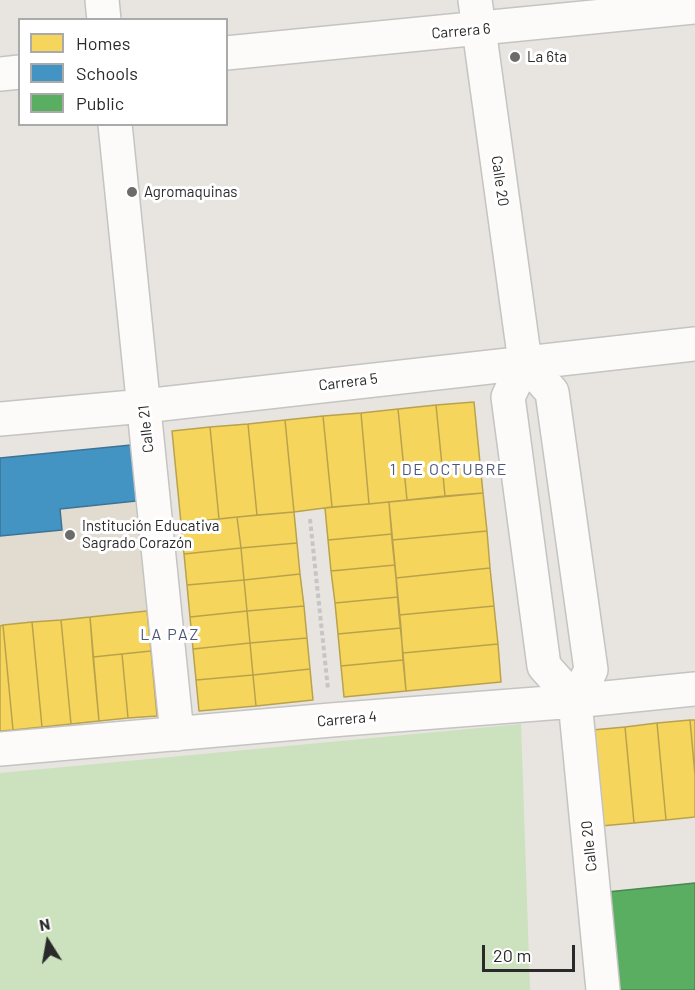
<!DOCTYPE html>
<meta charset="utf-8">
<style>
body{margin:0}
#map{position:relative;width:695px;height:990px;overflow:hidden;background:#e8e5e1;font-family:Barlow,sans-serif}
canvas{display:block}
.legend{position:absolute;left:18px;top:18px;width:210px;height:108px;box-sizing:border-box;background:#fff;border:2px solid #aaa;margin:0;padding:8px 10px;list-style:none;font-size:18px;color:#2a2a2a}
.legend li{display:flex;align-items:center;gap:12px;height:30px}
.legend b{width:30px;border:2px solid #aaa}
.north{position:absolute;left:18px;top:912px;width:60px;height:60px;-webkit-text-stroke:4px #fff;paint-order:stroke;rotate:349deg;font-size:16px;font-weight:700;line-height:24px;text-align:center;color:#2a2a2a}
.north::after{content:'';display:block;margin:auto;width:21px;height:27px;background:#2a2a2a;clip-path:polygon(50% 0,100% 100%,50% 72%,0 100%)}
.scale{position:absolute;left:482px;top:945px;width:93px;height:27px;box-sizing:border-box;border:3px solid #2a2a2a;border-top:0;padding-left:8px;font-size:18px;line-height:21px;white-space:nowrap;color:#2a2a2a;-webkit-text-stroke:4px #fff;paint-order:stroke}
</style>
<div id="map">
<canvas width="695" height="990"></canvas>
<ul class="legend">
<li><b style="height:16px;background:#f6d55c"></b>Homes</li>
<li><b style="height:16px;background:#4393c3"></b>Schools</li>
<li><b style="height:16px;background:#5aae61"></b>Public</li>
</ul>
<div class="north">N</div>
<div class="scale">20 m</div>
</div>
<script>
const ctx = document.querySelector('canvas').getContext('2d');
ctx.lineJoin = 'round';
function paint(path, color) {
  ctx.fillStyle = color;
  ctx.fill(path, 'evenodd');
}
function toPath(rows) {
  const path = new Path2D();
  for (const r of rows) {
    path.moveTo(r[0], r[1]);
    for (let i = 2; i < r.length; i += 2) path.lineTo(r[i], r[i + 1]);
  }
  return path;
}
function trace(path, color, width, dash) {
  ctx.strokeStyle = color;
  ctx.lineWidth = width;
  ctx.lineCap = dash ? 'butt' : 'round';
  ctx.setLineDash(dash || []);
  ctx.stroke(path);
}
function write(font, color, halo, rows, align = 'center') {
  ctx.font = font + ' Barlow,sans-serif';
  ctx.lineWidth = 6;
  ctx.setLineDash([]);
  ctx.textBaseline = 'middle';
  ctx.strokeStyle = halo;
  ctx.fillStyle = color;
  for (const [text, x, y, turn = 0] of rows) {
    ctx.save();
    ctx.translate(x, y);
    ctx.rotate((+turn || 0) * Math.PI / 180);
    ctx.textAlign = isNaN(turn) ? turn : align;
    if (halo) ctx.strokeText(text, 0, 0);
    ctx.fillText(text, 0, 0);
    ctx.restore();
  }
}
const education = toPath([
 [131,445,147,611,0,626,0,458]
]);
const green = toPath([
 [521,724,530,990,0,990,0,773]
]);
const homes = toPath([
 [474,402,483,493,445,496,436,405,474,402],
 [436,405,445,496,407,500,398,409,436,405],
 [398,409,407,500,369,504,361,413,398,409],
 [361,413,369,504,332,507,323,416,361,413],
 [323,416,332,507,294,512,285,420,323,416],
 [285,420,294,512,257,515,248,424,285,420],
 [248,424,257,515,219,519,210,427,248,424],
 [210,427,219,519,181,523,172,431,210,427],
 [483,493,487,531,392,540,389,502,483,493],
 [389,502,392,534,328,540,325,508,389,502],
 [294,512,297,543,241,548,237,517,294,512],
 [237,517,241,548,184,554,181,523,237,517],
 [487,531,490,568,396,578,392,540,487,531],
 [392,534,395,565,331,571,328,540,392,534],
 [297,543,300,574,244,580,241,548,297,543],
 [241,548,244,580,187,585,184,554,241,548],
 [395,565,398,597,335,603,331,571,395,565],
 [490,568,494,606,399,615,396,578,490,568],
 [300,574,304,606,247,611,244,580,300,574],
 [244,580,247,611,190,617,187,585,244,580],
 [398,597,401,628,338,634,335,603,398,597],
 [304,606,307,638,250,643,247,611,304,606],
 [494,606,498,644,403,653,399,615,494,606],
 [147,611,151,651,93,657,90,617,147,611],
 [247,611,250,643,193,649,190,617,247,611],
 [90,617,99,721,71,724,61,620,90,617],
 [61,620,71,724,42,727,32,622,61,620],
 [32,622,42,727,13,730,3,625,32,622],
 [3,625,13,730,0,731,0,626,3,625],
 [401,628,403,660,341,666,338,634,401,628],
 [307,638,310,669,253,675,250,643,307,638],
 [250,643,253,675,196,680,193,649,250,643],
 [498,644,501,682,406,691,403,653,498,644],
 [151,651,157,716,128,718,122,654,151,651],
 [122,654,128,718,99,721,93,657,122,654],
 [403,660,406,691,344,697,341,666,403,660],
 [310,669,313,700,256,706,253,675,310,669],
 [253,675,256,706,199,711,196,680,253,675],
 [690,720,695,720,695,775,690,720],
 [690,720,695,775,695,817,666,820,657,723,690,720],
 [657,723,666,820,634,823,625,727,657,723],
 [625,727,634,823,601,826,592,730,625,727]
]);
const schools = toPath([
 [131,445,136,501,60,509,62,530,0,536,0,458,131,445]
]);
const public = toPath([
 [695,883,695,990,617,990,607,892,695,883]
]);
const path = toPath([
 [310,519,328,689]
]);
const minor = toPath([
 [102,0,104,20],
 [475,0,525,362,552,392,591,670,575,701,603,990],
 [115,124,177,734],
 [525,362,508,397,544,666,575,701],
 [0,419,144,406,695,344],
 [0,749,331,720,575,701,695,689]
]);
const secondary = toPath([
 [226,53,695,7],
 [0,74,20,72]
]);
const markers = [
 [515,57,6,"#6c6b6a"],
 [132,192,6,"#6c6b6a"],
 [70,535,6,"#6c6b6a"]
];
const streetNames = [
 ["Carrera 6",461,31,-5],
 ["Calle 20",500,181,82],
 ["Carrera 5",348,382,-7],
 ["Calle 21",146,429,-96],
 ["Carrera 4",347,719,-5],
 ["Calle 20",589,846,-96]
];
const poiNames = [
 ["La 6ta",527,57],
 ["Agromaquinas",144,192],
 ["Institución Educativa",82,526],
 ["Sagrado Corazón",82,543]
];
const neighbourhoodNames = [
 ["1 DE OCTUBRE",449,470],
 ["LA PAZ",170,635]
];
paint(education, '#e2dcd0');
paint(green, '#cce1bd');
paint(homes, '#f6d55c');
trace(homes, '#b9a24d', 1.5);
paint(schools, '#4393c3');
trace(schools, '#3c7495', 1.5);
paint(public, '#5aae61');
trace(public, '#4c8650', 1.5);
trace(minor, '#c4c4c3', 36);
trace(secondary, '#c4c4c3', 36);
trace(path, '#c6c6c5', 4, [4.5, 3]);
trace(minor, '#fcfbfa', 33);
trace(secondary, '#fcfbfa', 33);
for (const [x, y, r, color] of markers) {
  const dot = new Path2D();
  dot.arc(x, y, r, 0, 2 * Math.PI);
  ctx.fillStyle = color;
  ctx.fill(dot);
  trace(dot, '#fff', 2);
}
write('15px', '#2a2a2a', '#fff', streetNames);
write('15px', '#2a2a2a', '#fff', poiNames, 'left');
ctx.letterSpacing = '1.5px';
write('16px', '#4e5777', '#fff', neighbourhoodNames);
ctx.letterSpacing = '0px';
</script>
